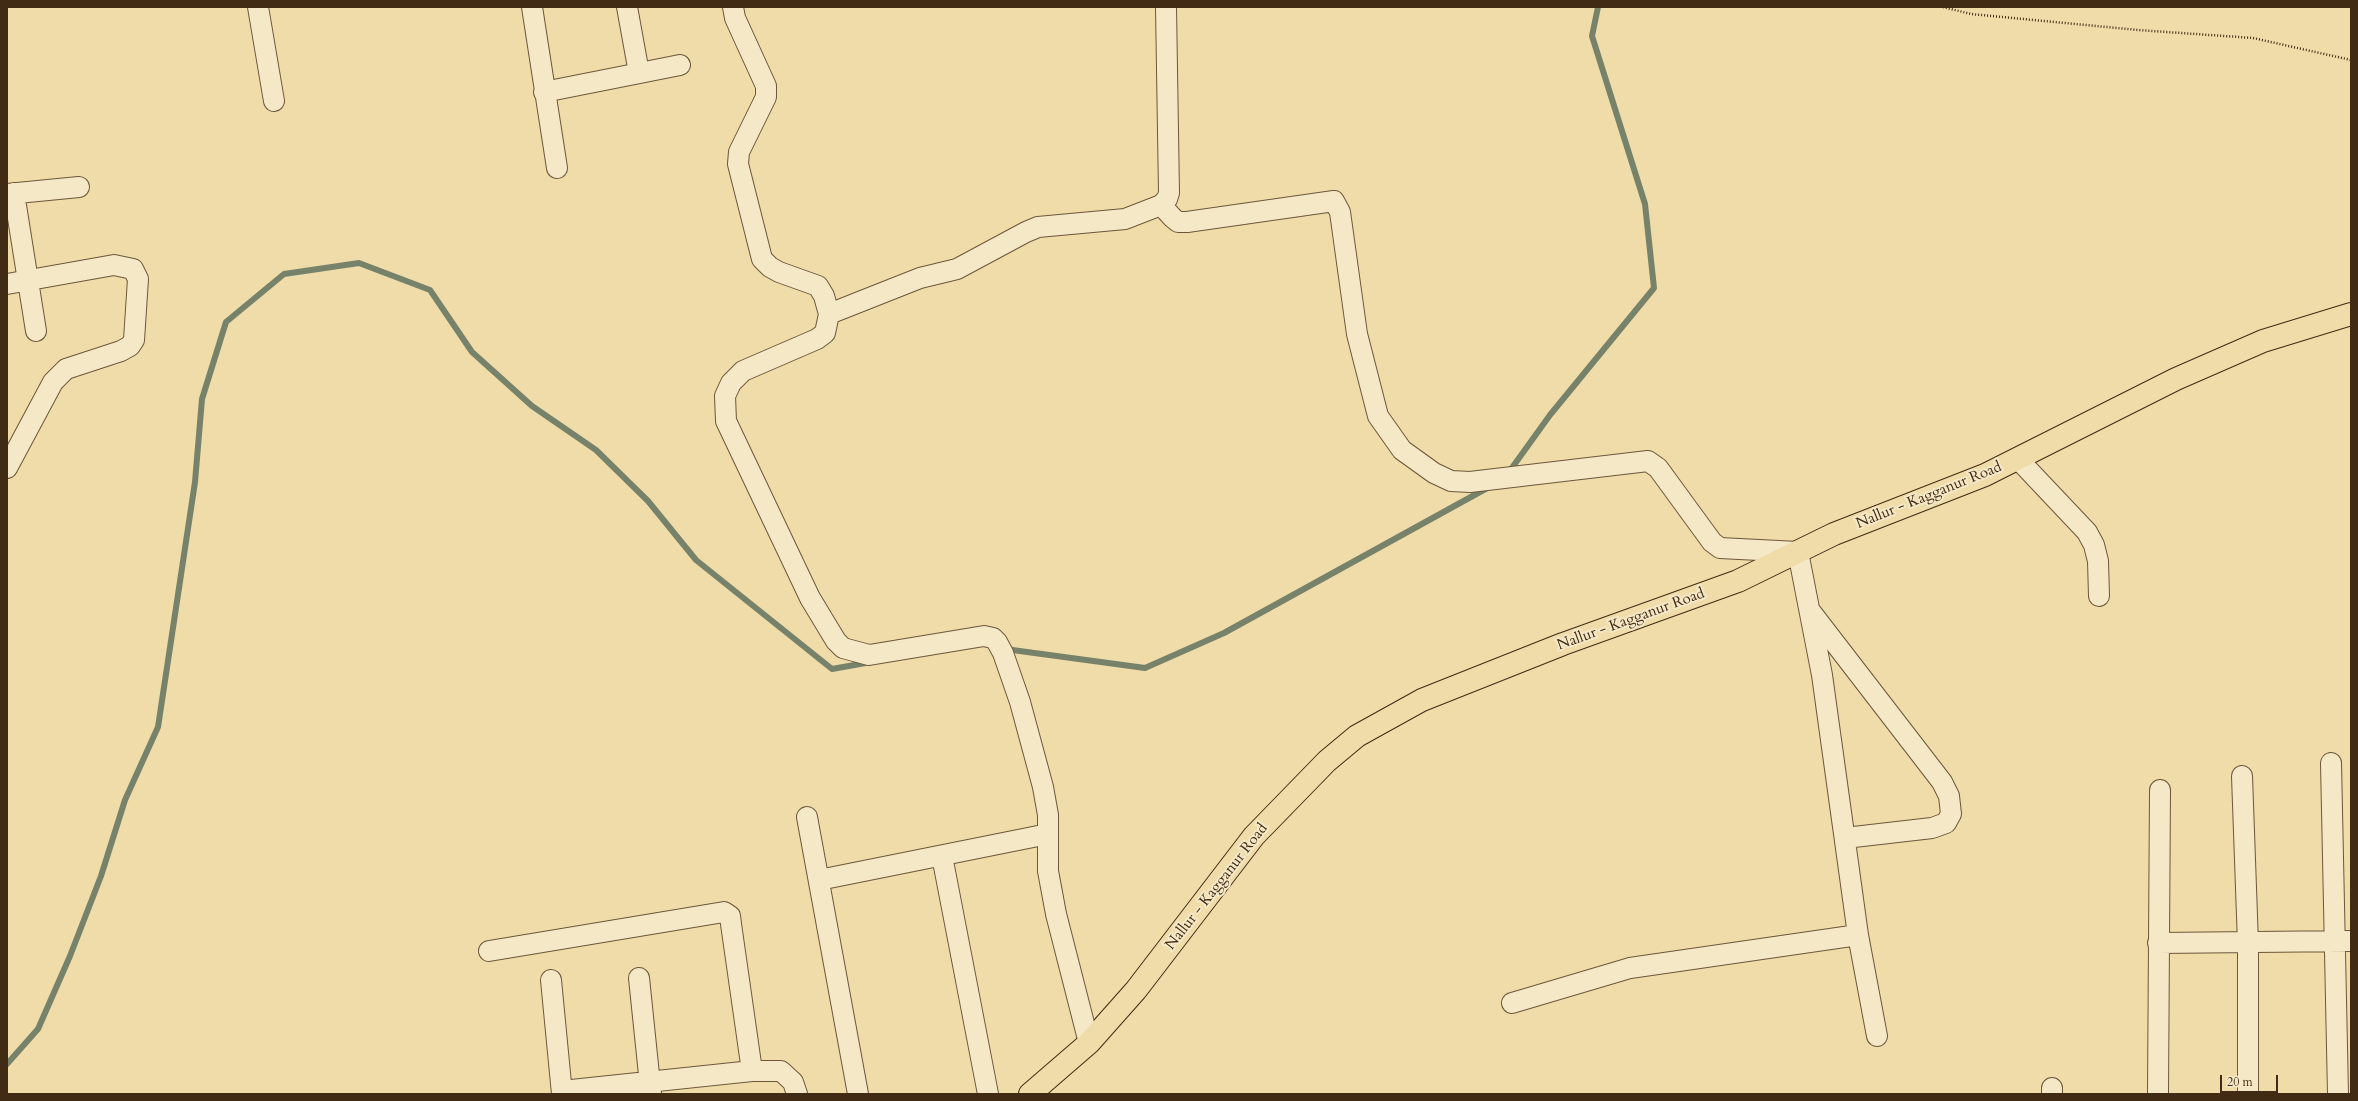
<!DOCTYPE html>
<style>
body{margin:0}
#map{position:relative;width:2358px;height:1101px;overflow:hidden;background:#efdca9;font-family:Cardo,serif}
canvas{display:block}
.frame{position:absolute;inset:0;border:8px solid #412b15;pointer-events:none}
.scale{position:absolute;left:2220px;top:1075px;width:58px;height:18px;box-sizing:border-box;border:2px solid #412b15;border-top:0;padding-left:5px;font-size:12px;line-height:14px;white-space:nowrap;color:#412b15;-webkit-text-stroke:3px #f5e8c7;paint-order:stroke}
</style>
<div id="map">
<canvas width="2358" height="1101"></canvas>
<div class="frame"></div>
<div class="scale">20 m</div>
</div>
<script>
const ctx = document.querySelector('canvas').getContext('2d');
ctx.lineJoin = 'round';
function toPath(rows) {
  const path = new Path2D();
  for (const r of rows) {
    path.moveTo(r[0], r[1]);
    for (let i = 2; i < r.length; i += 2) path.lineTo(r[i], r[i + 1]);
  }
  return path;
}
function trace(path, color, width, dash) {
  ctx.strokeStyle = color;
  ctx.lineWidth = width;
  ctx.lineCap = dash ? 'butt' : 'round';
  ctx.setLineDash(dash || []);
  ctx.stroke(path);
}
function write(font, color, halo, rows, align = 'center') {
  ctx.font = font + ' Cardo,serif';
  ctx.lineWidth = 4;
  ctx.setLineDash([]);
  ctx.textBaseline = 'middle';
  ctx.strokeStyle = halo;
  ctx.fillStyle = color;
  for (const [text, x, y, turn = 0] of rows) {
    ctx.save();
    ctx.translate(x, y);
    ctx.rotate((+turn || 0) * Math.PI / 180);
    ctx.textAlign = isNaN(turn) ? turn : align;
    if (halo) ctx.strokeText(text, 0, 0);
    ctx.fillText(text, 0, 0);
    ctx.restore();
  }
}
const stream = toPath([
 [1509,472,1550,415,1654,288,1645,204,1592,36,1598,7],
 [1005,649,1145,668,1224,633,1489,487],
 [7,1064,38,1029,70,956,101,876,125,800,158,727,195,482,202,399,226,322,284,274,359,263,430,290,472,352,532,406,596,450,648,501,696,560,832,669,871,662]
]);
const path = toPath([
 [1943,7,1971,14,2138,30,2253,38,2351,60]
]);
const minor = toPath([
 [258,7,274,101],
 [532,7,557,168],
 [627,7,639,73],
 [733,7,735,18,766,86,766,97,739,152,738,164,762,259,770,267,779,272,818,286,824,296,829,314,825,333,817,339,743,371,731,383,725,396,726,421,810,598,836,641,843,648,869,655,984,636,993,638,997,642,1003,653,1020,702,1043,787,1048,815,1048,871,1056,914,1089,1043],
 [544,92,680,65],
 [14,193,36,331],
 [7,194,79,187],
 [1161,205,1173,218,1178,222,1187,222,1334,201,1340,212,1357,334,1378,416,1402,450,1434,473,1451,481,1470,482,1648,461,1658,468,1712,542,1720,548,1798,552,1822,675,1858,935,1877,1036],
 [7,284,114,265,133,269,138,279,134,340,130,346,121,351,66,369,53,382,7,468],
 [829,314,920,278,957,269,1026,232,1038,227,1125,219,1161,205,1167,199,1169,193,1166,7],
 [2018,459,2087,532,2094,545,2098,561,2099,596],
 [1811,612,1942,782,1949,796,1951,814,1946,823,1932,828,1845,838],
 [2331,763,2338,1094],
 [2242,776,2248,944,2248,1094],
 [807,817,858,1094],
 [942,856,988,1094],
 [819,880,1048,834],
 [2158,943,2351,941],
 [489,951,724,912,730,916,731,924,752,1071],
 [639,978,651,1094],
 [551,980,562,1094],
 [1512,1003,1630,968,1858,935],
 [562,1091,752,1071,781,1071,793,1082,797,1094],
 [2052,1094,2052,1088],
 [2158,1094,2160,790]
]);
const major = toPath([
 [1030,1094,1089,1043,1136,990,1254,836,1327,761,1357,736,1422,700,1563,644,1738,581,1834,534,1985,475,2176,379,2263,341,2351,314]
]);
const streetNames = [
 ["Nallur - Kagganur Road",1929,496,-22],
 ["Nallur - Kagganur Road",1631,620,-20],
 ["Nallur - Kagganur Road",1217,887,-52]
];
trace(stream, '#77826b', 6);
trace(minor, '#6c573a', 22);
trace(major, '#412b15', 24);
trace(path, '#412b15', 2.5, [1, 2]);
trace(minor, '#f5e8c7', 20);
trace(major, '#efdca9', 22);
write('15px', '#412b15', '#f5e8c7', streetNames);
</script>
